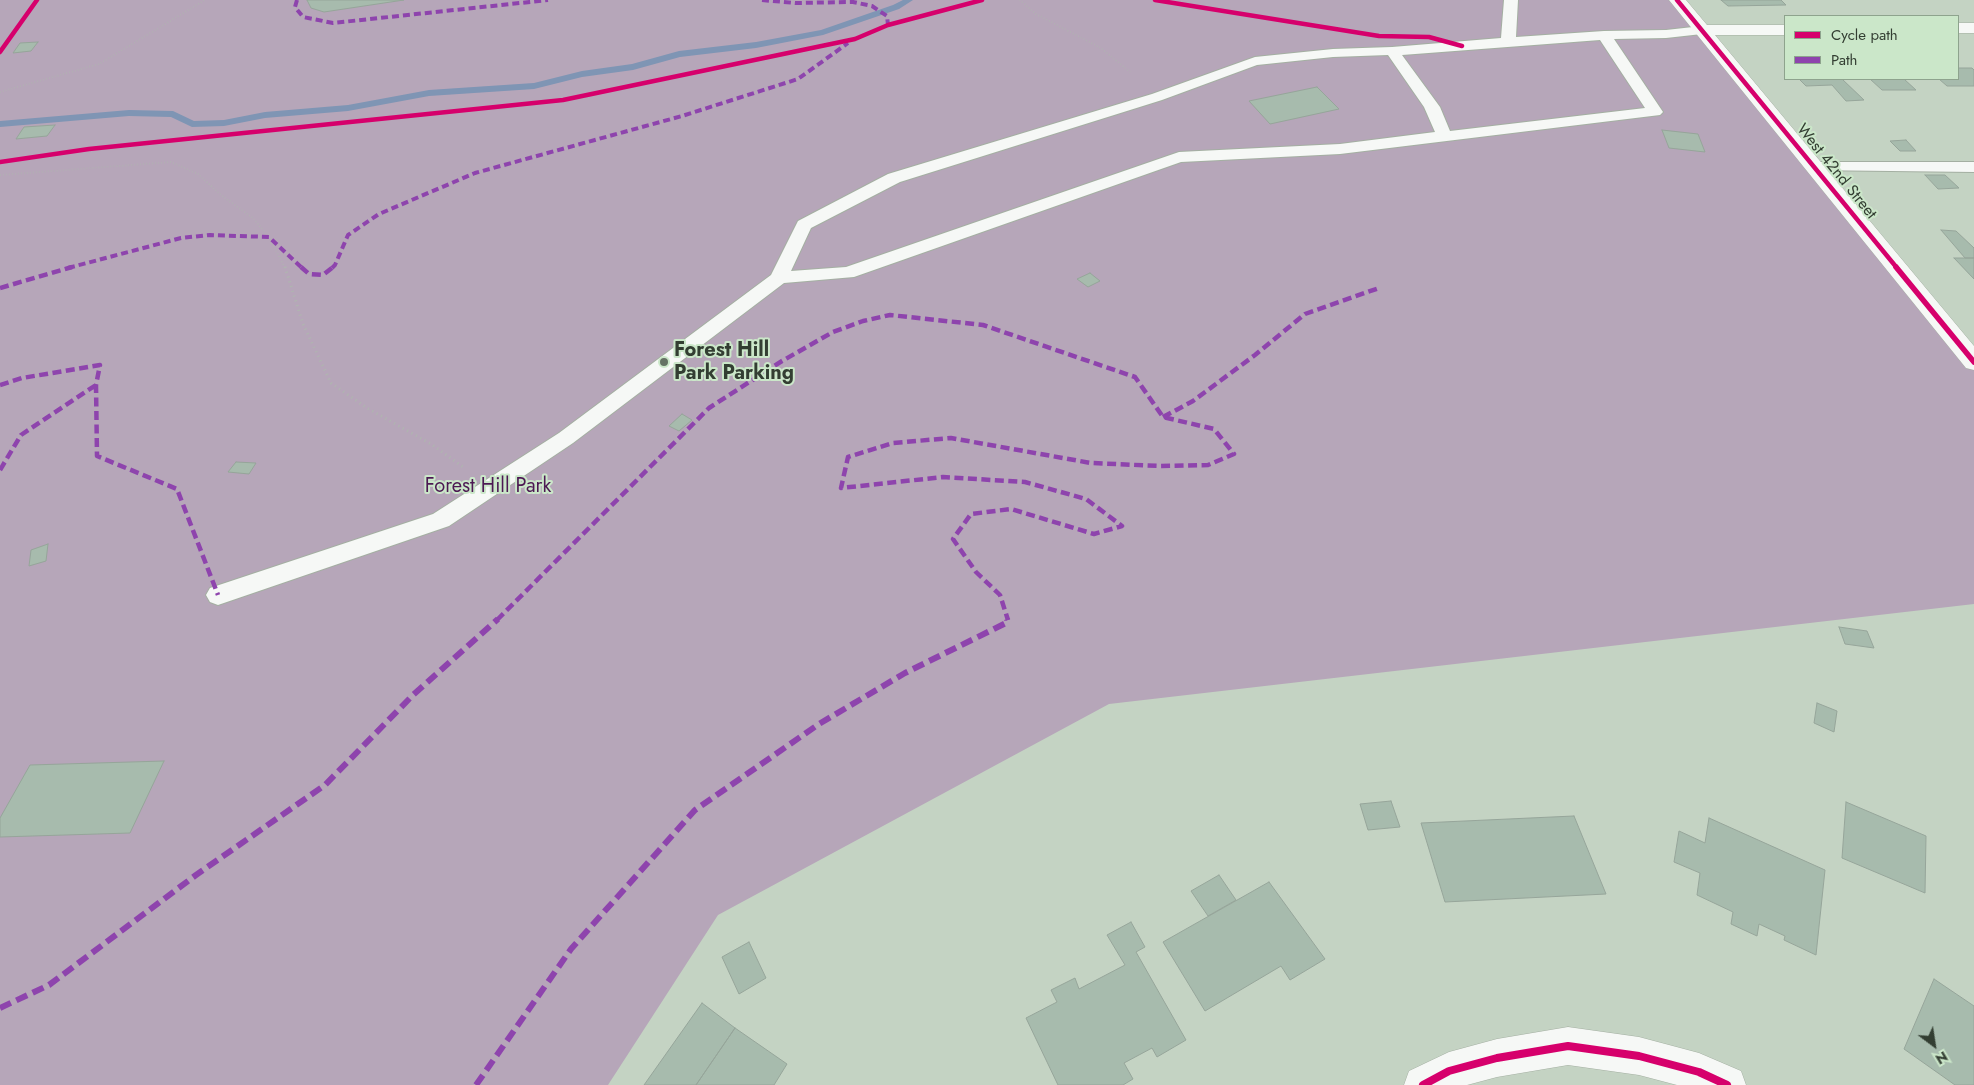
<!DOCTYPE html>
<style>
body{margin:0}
#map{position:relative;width:1974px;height:1085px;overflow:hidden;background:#c4d3c3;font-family:Jost,sans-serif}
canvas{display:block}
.legend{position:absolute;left:1784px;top:15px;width:175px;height:65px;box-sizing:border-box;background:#cbe7c9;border:1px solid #8ea38d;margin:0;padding:6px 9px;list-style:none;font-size:15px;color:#333e32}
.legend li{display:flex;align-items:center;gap:10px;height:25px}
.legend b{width:25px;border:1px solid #8ea38d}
.north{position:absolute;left:1909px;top:1020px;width:50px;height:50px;-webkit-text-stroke:4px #cbe7c9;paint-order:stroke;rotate:149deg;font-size:14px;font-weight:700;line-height:20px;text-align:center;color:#333e32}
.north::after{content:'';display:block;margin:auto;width:18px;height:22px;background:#333e32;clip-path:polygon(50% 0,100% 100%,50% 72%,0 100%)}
</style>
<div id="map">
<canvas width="1974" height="1085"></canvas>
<ul class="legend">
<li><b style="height:6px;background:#d6006c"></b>Cycle path</li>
<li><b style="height:6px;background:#8e44ad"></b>Path</li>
</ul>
<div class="north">N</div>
</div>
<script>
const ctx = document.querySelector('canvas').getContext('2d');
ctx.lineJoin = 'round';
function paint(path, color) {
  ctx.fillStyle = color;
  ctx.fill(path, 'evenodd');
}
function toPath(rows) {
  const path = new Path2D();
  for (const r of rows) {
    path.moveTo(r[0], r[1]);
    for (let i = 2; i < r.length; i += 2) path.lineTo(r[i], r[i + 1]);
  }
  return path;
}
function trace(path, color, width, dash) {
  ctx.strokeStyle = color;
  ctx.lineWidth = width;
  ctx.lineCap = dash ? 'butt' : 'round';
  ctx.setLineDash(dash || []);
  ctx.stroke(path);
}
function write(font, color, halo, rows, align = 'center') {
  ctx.font = font + ' Jost,sans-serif';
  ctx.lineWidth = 4;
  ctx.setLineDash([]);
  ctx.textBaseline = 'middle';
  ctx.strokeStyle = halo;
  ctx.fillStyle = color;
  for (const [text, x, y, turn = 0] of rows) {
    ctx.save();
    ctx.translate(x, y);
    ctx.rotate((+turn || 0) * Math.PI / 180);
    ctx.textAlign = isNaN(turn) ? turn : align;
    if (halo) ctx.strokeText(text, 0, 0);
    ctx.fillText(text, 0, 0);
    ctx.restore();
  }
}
const forest = toPath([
 [0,0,1677,0,1974,362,1974,604,1109,704,718,915,608,1085,0,1085]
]);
const stream = toPath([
 [903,0,913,0,899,9,823,35,756,48,680,57,633,70,582,77,534,89,429,96,348,111,265,118,224,126,192,127,171,117,129,116,0,127,0,121,129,110,173,111,194,121,224,120,265,112,348,105,429,90,534,83,582,71,632,64,679,51,756,42,821,30,893,5,903,0]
]);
const building = toPath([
 [307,0,404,0,324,12,311,8,307,0],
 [1721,0,1781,0,1786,5,1728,6,1721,0],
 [38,42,31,51,13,53,20,43,38,42],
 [1958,68,1972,68,1974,70,1974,86,1947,86,1939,79,1958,79,1958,68],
 [1799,79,1842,79,1864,100,1846,101,1832,85,1806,86,1799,79],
 [1870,79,1904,79,1916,90,1882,90,1870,79],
 [1317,87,1339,109,1270,124,1249,101,1317,87],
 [55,125,47,136,16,139,24,127,55,125],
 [1662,130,1698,134,1705,152,1669,148,1662,130],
 [1906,140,1916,151,1900,151,1890,141,1906,140],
 [1925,175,1945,175,1959,188,1938,189,1925,175],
 [1941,230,1956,231,1974,248,1974,258,1965,258,1941,230],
 [1954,258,1974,258,1974,279,1954,258],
 [1090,273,1100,281,1088,287,1077,279,1090,273],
 [682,414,692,420,679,431,669,426,682,414],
 [236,462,256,463,249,474,228,472,236,462],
 [48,544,46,561,29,566,31,550,48,544],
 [1839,627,1867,631,1874,648,1845,644,1839,627],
 [1817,703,1837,711,1834,732,1814,723,1817,703],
 [164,761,130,833,0,837,0,818,30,765,164,761],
 [1391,801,1400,827,1368,830,1360,804,1391,801],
 [1846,802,1926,836,1925,893,1842,858,1846,802],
 [1574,816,1606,894,1445,902,1421,823,1574,816],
 [1709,818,1825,870,1816,955,1784,940,1785,936,1759,924,1757,936,1731,924,1733,912,1697,895,1700,873,1674,862,1679,831,1705,843,1709,818],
 [1219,875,1236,900,1208,916,1191,891,1219,875],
 [1269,882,1325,959,1290,980,1281,966,1205,1011,1163,942,1269,882],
 [1131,922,1145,947,1136,952,1186,1040,1157,1057,1152,1048,1124,1063,1133,1079,1123,1085,1058,1085,1026,1018,1057,1002,1051,990,1075,978,1079,989,1125,965,1107,935,1131,922],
 [749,942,766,978,739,994,722,957,749,942],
 [1934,979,1974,1006,1974,1085,1955,1085,1904,1049,1934,979],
 [702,1003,735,1028,696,1085,644,1085,702,1003],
 [735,1028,787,1064,774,1085,696,1085,735,1028]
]);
const pathFar1 = toPath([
 [1020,0,1036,14,1101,48,1130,72],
 [0,92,99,64,205,0],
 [0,175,171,162,198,174,221,195,253,218,269,237,285,268]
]);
const path = toPath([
 [285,267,303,324,331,383,367,408,431,444,463,467]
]);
const lane = toPath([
 [1504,0,1518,0,1516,37,1604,31,1666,30,1702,26,1707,27,1709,30,1707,33,1702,34,1666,38,1614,39,1663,112,1660,115,1340,154,1181,162,854,277,784,283,573,443,449,526,218,605,210,602,206,595,210,588,433,514,559,433,771,275,798,221,888,174,1152,94,1255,57,1333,49,1392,47,1501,38,1504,0],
 [1600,40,1645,108,1450,131,1440,107,1402,55,1600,40],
 [1388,55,1424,107,1435,132,1340,144,1179,152,846,267,791,271,811,228,900,182,1162,100,1257,65,1333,57,1388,55],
 [1814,162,1974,162,1974,172,1808,170,1806,167,1808,164,1814,162]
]);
const street = toPath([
 [1669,0,1686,0,1707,25,1785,25,1785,35,1715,35,1974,346,1974,370,1966,368,1669,0],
 [1958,23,1974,23,1974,33,1958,33,1958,23],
 [1568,1027,1639,1037,1699,1053,1741,1071,1746,1085,1677,1085,1639,1075,1568,1065,1497,1077,1467,1085,1404,1085,1409,1071,1449,1052,1497,1039,1568,1027]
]);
const quietFar2 = toPath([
 [297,0,295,7,303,17,333,23,548,0],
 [762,0,795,3,853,2,872,6,887,16,888,25],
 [68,268,181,238,210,235,269,237,302,268],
 [332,268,335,265,348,235,379,214,475,173,682,116,798,79,848,43]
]);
const quietFar1 = toPath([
 [301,267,309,274,323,275,333,267],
 [0,288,72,267],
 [0,385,22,378,100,365,96,385,97,456,177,489,218,595],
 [1163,417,1193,401,1255,355,1305,314,1379,288],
 [0,470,21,435,96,385],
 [497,620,709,408,782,361,833,332,863,321,890,315,983,325,1135,377,1163,417,1214,429,1234,454,1208,465,1160,466,1091,463,951,438,893,443,848,457,841,488,943,477,1025,482,1086,499,1122,526,1094,534,1011,509,971,514,953,539,976,572,1000,595,1008,620]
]);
const quiet = toPath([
 [0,1008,49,985,196,875,325,785,413,695,498,619],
 [476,1085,571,949,695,810,819,724,905,673,1008,622,1007,619]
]);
const cyclewayFar2 = toPath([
 [1155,0,1379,36,1429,37,1462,46],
 [1677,0,1897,268],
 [0,52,37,0],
 [0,162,89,149,563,100,855,39,888,25,982,0]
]);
const cyclewayFar1 = toPath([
 [1896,267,1974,362]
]);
const cycleway = toPath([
 [1423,1085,1449,1071,1497,1058,1568,1046,1639,1056,1699,1072,1727,1085]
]);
const markers = [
 [664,362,5,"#667265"]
];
const farStreetnames = [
 ["West 42nd Street",1836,172,51]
];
const poiNames = [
 ["Forest Hill",674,351],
 ["Park Parking",674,374]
];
const parkNames = [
 ["Forest Hill Park",488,487]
];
paint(forest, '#b6a6b9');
paint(stream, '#7f95b4');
paint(building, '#a7bbad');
trace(building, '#96a59a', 1);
trace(lane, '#a4afa2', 2);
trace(street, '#a4afa2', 1);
trace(pathFar1, '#afb6af', 2, [0.5, 2.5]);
trace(path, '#afb6af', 3, [1, 4]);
paint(lane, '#f6f8f6');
paint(street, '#f6f8f6');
trace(quietFar2, '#8e44ad', 4, [7, 4]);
trace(quietFar1, '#8e44ad', 4.5, [9, 4.5]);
trace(quiet, '#8e44ad', 6, [12, 6]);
trace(cyclewayFar2, '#d6006c', 4.5);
trace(cyclewayFar1, '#d6006c', 5.5);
trace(cycleway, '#d6006c', 8);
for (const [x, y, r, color] of markers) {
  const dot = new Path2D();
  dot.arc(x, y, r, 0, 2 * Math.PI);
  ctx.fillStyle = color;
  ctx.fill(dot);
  trace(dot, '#cbe7c9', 2);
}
write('16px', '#333e32', '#cbe7c9', farStreetnames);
write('bold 20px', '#333e32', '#cbe7c9', poiNames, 'left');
write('20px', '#4c1853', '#cbe7c9', parkNames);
</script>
